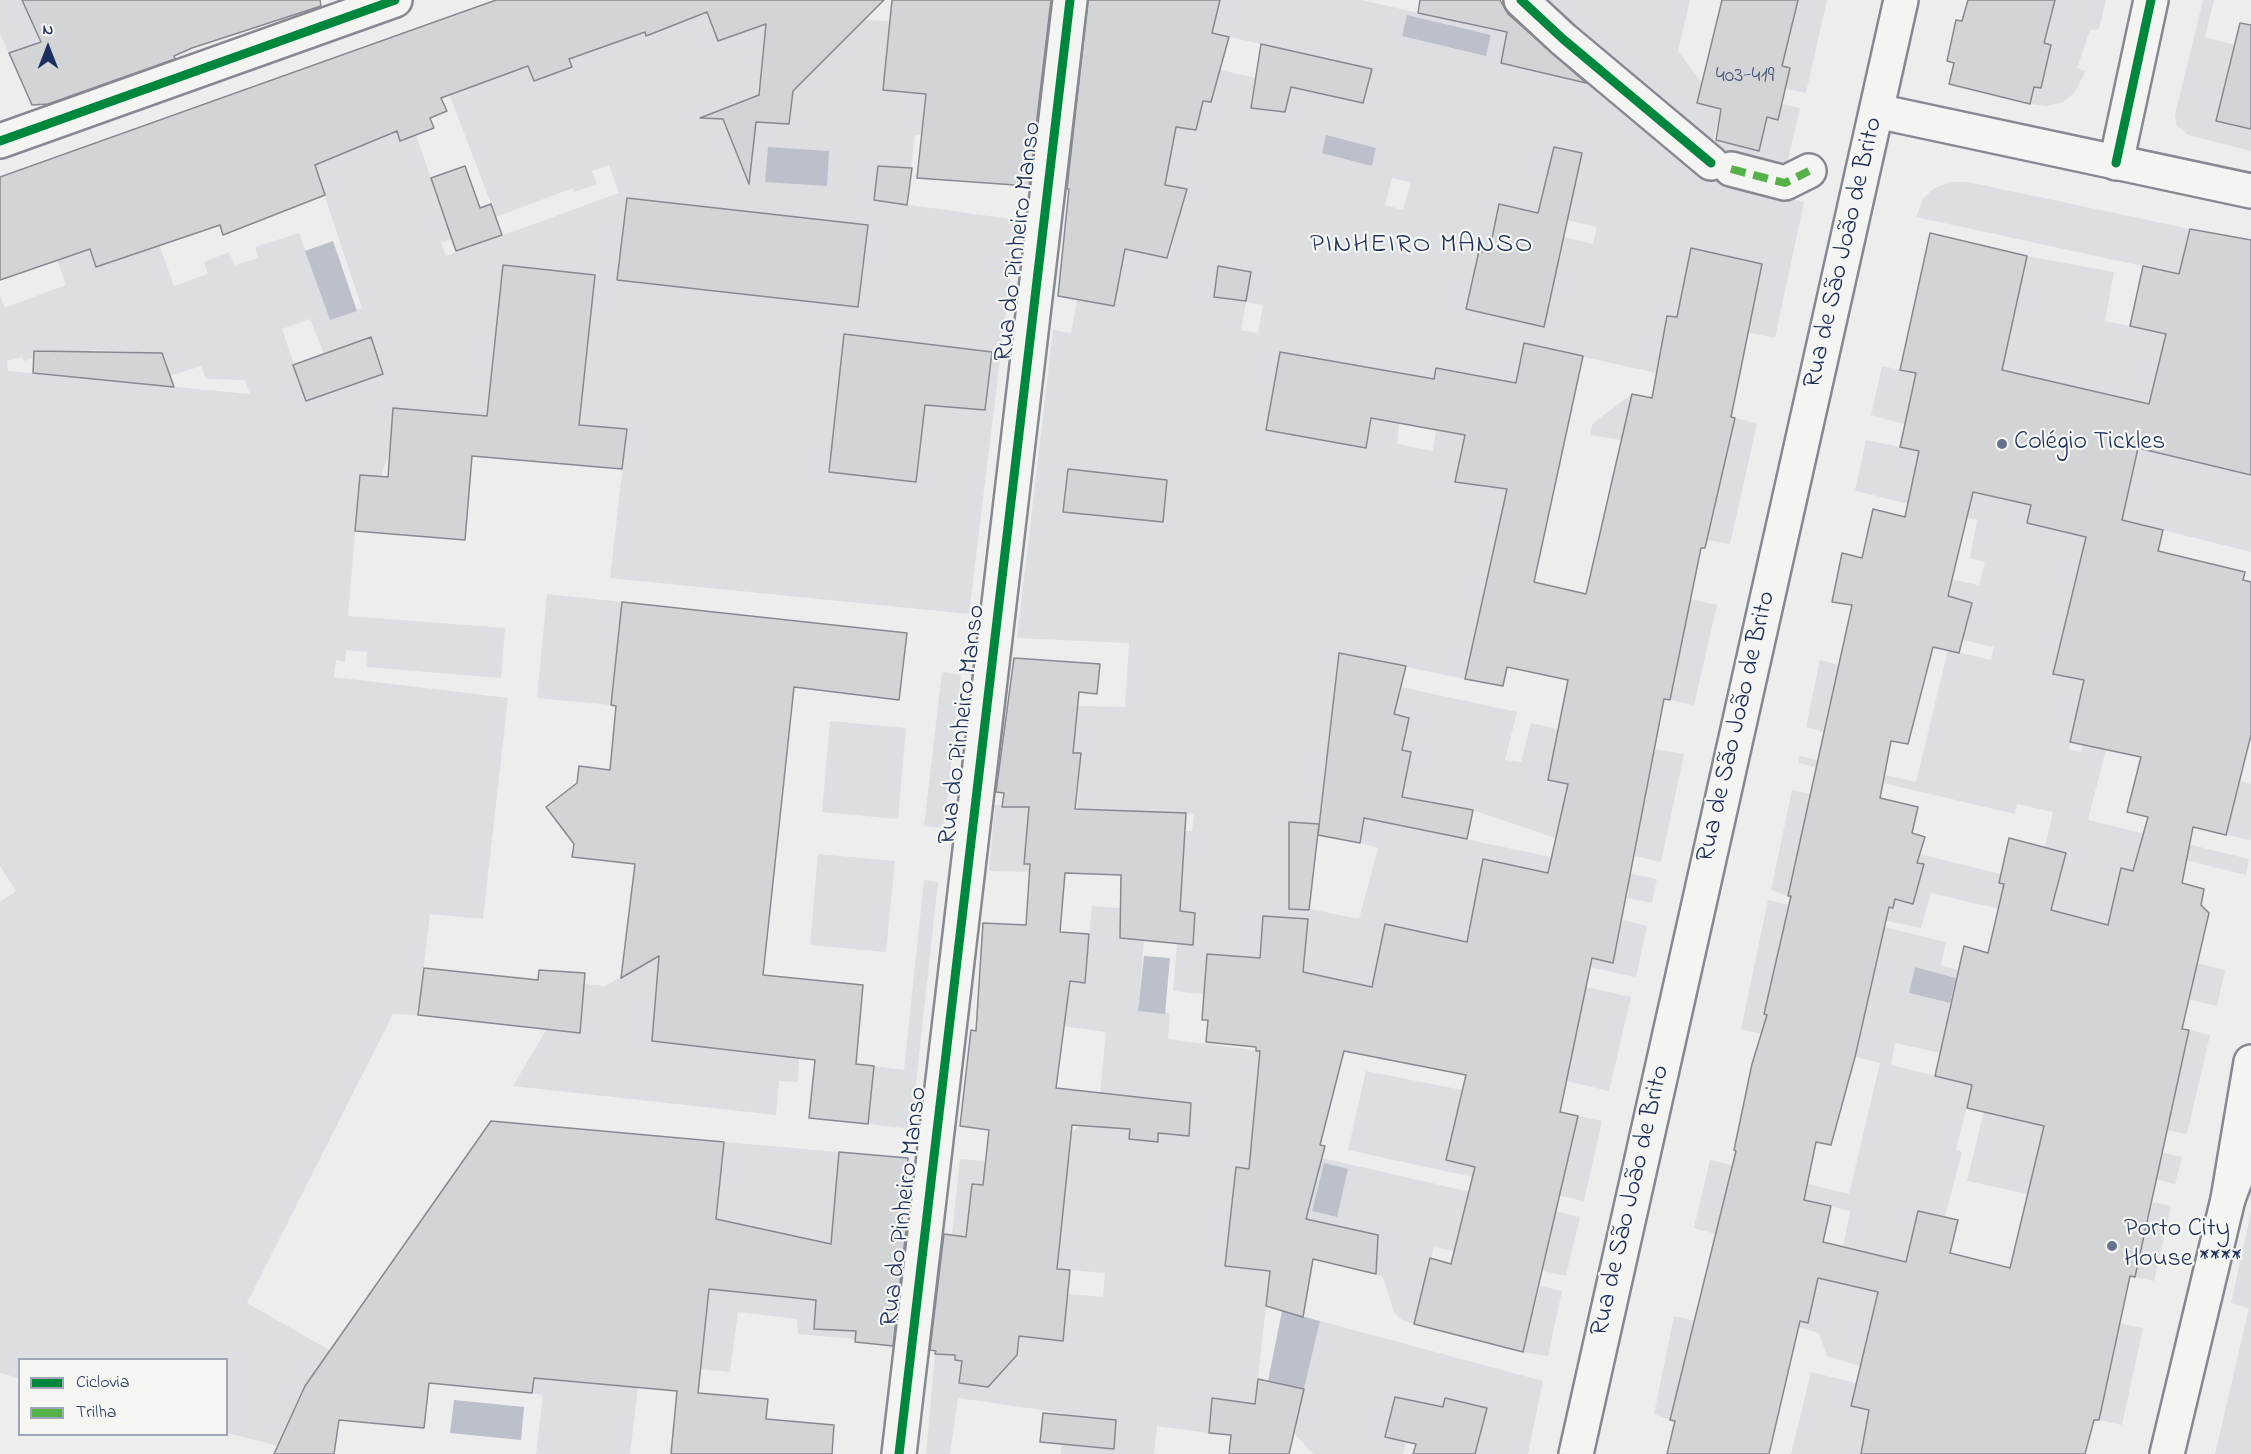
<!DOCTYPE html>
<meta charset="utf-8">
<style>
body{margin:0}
#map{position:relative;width:2251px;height:1454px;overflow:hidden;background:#ededed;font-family:"Indie Flower",sans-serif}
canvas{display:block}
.legend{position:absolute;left:18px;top:1358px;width:210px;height:78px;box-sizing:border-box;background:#f6f6f2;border:2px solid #9ea6b7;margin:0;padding:8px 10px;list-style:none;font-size:18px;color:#1b2f5e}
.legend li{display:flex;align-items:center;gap:12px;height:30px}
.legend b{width:30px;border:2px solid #9ea6b7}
.north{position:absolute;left:18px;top:18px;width:60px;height:60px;-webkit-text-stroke:4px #f6f6f2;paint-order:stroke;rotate:0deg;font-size:16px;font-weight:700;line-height:24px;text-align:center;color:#1b2f5e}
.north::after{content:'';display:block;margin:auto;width:21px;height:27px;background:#1b2f5e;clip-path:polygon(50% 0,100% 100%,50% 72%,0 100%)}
</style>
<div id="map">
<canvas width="2251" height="1454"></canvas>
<ul class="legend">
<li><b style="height:8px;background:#00873e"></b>Ciclovia</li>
<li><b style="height:8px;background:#55b248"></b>Trilha</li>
</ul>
<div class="north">N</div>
</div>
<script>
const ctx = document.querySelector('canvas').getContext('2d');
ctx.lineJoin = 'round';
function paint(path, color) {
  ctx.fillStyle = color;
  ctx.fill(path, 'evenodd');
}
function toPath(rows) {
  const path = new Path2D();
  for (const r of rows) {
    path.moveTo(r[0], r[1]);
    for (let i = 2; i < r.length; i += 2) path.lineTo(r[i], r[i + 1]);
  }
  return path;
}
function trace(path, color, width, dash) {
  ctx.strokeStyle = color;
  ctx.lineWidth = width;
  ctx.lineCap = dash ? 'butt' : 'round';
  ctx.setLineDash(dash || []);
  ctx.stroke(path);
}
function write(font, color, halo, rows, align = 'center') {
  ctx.font = font + ' "Indie Flower",sans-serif';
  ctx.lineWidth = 4.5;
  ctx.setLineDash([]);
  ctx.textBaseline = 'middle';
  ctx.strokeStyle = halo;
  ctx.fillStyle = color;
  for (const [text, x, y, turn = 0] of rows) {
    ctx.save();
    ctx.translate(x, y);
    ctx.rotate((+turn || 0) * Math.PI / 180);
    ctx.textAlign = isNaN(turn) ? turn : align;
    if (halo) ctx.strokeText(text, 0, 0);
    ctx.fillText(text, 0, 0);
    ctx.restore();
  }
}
const green = toPath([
 [0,0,22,0,52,39,9,53,0,34],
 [547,0,706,9,718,41,754,28,767,12,758,95,720,110,749,182,756,122,789,124,793,83,846,18,1034,33,884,76,883,90,926,94,923,135,915,135,911,168,878,166,875,200,1017,220,969,614,610,578,627,429,393,408,390,449,381,477,360,475,348,616,505,628,501,678,366,667,367,652,346,650,345,662,336,660,334,677,508,698,483,919,430,914,418,1015,393,1014,247,1303,331,1351,278,1446,227,1433,226,1360,20,1360,19,1378,0,1373,0,902,16,891,0,866,0,296,5,308,66,285,57,259,103,245,152,225,174,286,208,274,204,262,229,252,235,265,258,258,255,247,299,233,330,320,362,308,285,76,394,122,400,141,416,135,452,239,441,243,446,256,619,193,609,165,592,171,597,184,575,192,573,188,496,217,437,62,458,91,528,66,534,81,572,67],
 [310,319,324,354,371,337,383,374,306,400,282,329],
 [90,350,162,353,170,376,201,366,206,379,245,380,250,394,8,371,7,361,22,357,24,361,55,351,59,361],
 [1220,0,1361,0,1507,33,1501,63,1596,85,1699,177,1804,202,1775,338,1668,316,1656,373,1539,347,1536,360,1521,356,1516,383,1531,386,1465,679,1339,653,1319,824,1289,822,1289,853,1315,856,1310,909,1359,919,1378,848,1360,843,1364,818,1657,879,1652,903,1627,898,1629,890,1516,866,1515,869,1500,939,1613,963,1623,920,1647,926,1636,977,1386,924,1372,987,1303,972,1308,920,1263,916,1259,958,1214,954,1212,970,1206,971,1204,994,1173,991,1177,944,1193,945,1195,913,1180,911,1182,877,1122,828,1192,831,1194,814,1077,809,1081,753,1072,753,1078,706,1125,707,1129,643,1017,638,1053,330,1071,333,1077,300,1113,306,1119,281,1060,270,1064,237,1169,258,1186,189,1165,185,1176,127,1196,130,1203,101,1208,102,1216,69,1363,103,1372,69,1212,33],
 [1554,147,1582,153,1575,183],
 [1392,178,1411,182,1403,210,1385,205],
 [1499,204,1597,227,1593,244,1564,237,1562,245,1494,230],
 [1479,251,1557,267,1543,327,1467,308],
 [1219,266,1250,272,1246,301,1214,297],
 [1246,302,1263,305,1258,333,1241,330],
 [1280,352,1380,369,1431,396,1436,368,1478,376,1436,430,1433,451,1397,444,1399,423,1371,418,1366,448,1266,430],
 [1539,0,1690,0,1678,51,1702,83,1697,103,1721,109,1713,140,1759,151,1767,117,1778,120,1781,104,1800,108,1786,168,1731,162],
 [1798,0,1827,0,1806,93,1785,88,1790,68,1782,66],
 [2055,0,2106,0,2099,29,2090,30,2077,68,2086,71,2074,93,2063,102,2047,106,2030,104,2034,87,2041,88,2051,45,2044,43],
 [2203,0,2214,0,2205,37,2235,45,2216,120,2251,129,2251,151,2188,135,2177,126,2175,115],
 [1950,182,1968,182,2190,229,2179,274,1916,217,1923,199,1933,189],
 [2027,256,2114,272,2105,321,2166,334,2149,404,1939,356,2004,360],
 [1882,366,1916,373,1905,424,1871,415],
 [1632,394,1621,440,1590,435,1593,423],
 [1735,418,1757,424,1730,544,1707,540],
 [1866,440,1919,451,1913,480,2031,503,2027,523,2086,537,2053,673,2084,680,2069,749,2081,752,2084,744,2106,749,2088,820,2249,859,2246,875,2182,859,2149,875,2121,868,2100,959,2193,981,2197,963,2225,970,2217,1006,2055,968,2029,916,1931,893,1921,928,1878,919,1895,899,1912,904,1919,854,2001,874,1999,883,2034,891,2056,891,2066,852,2045,847,2053,812,2017,804,2015,814,1798,763,1800,756,1916,782,1948,650,1991,660,1994,647,1963,640,1972,603,1948,596,1952,579,1979,585,1985,562,1970,558,1977,520,1855,491],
 [2138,448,2251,475,2251,552,2122,520],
 [547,594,622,602,611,705,537,698],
 [1690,599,1717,605,1694,705,1670,700],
 [1820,660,1838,665,1823,732,1806,727],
 [942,672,961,675,944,828,924,826],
 [1401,687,1517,712,1505,760,1521,762,1531,723,1558,729,1548,780,1568,784,1555,838,1473,810,1402,797,1411,752,1402,750,1409,718,1394,714],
 [830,721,906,728,898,819,822,812],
 [1655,749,1684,754,1661,862,1634,856],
 [2240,781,2251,784,2251,840,2226,835],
 [1792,790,1812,794,1788,896,1771,890],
 [995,805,1029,807,1029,872,989,871],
 [818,854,895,861,886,952,810,945],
 [924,880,938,882,911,1129,868,1124,874,1066,904,1070],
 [1768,900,1799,907,1782,933,1764,1014,1860,1037,1871,987,1851,940,1880,947,1884,927,1946,942,1941,965,1958,970,1956,978,1915,967,1910,993,1950,1003,1940,1053,1895,1043,1891,1065,1972,1085,1956,1150,1962,1152,1945,1217,1918,1211,1906,1262,1843,1247,1850,1211,1754,1188,1716,1234,1694,1228,1710,1160,1849,1194,1880,1063,1741,1029],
 [1092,906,1134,909,1144,940,1138,1011,1170,1013,1168,1039,1260,1051,1249,1169,1236,1168,1225,1265,1270,1271,1255,1404,1212,1398,1209,1433,1157,1426,1154,1454,1061,1454,1063,1413,958,1398,950,1454,926,1454,935,1354,955,1355,955,1360,1002,1365,1017,1355,1019,1336,1062,1340,1068,1294,1103,1297,1105,1273,1070,1270,1069,1284,1027,1279,1056,1263,1058,1258,1068,1165,1064,1138,1077,1128,1082,1111,1100,1093,1106,1032,976,1014,979,980,1056,984,1056,980,1085,983],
 [1110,1095,1191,1104,1189,1136,1158,1133,1157,1142,1129,1139,1130,1129,1107,1127],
 [657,957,660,971,652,1041,799,1059,798,1082,779,1081,776,1115,513,1086,546,1030,580,1033,584,984,605,986],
 [1586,987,1631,997,1609,1091,1566,1081],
 [2189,1030,2210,1035,2187,1134,2167,1130],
 [1366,1071,1462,1090,1447,1160,1561,1186,1578,1116,1602,1121,1584,1201,1348,1150],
 [1984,1111,2182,1157,2175,1184,2038,1152,2028,1194,1967,1181],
 [724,1142,839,1152,833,1217,898,1254,813,1247,790,1235,716,1219],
 [1322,1158,1580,1217,1566,1276,1434,1247,1414,1324,1402,1320,1394,1312,1383,1277,1376,1274,1378,1235,1306,1219],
 [960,1159,986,1161,983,1185,972,1184,966,1237,952,1235],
 [2153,1202,2171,1206,2154,1281,2135,1277],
 [2251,1212,2251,1454,2215,1454,2249,1308,2231,1303],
 [1822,1258,1909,1299,1867,1338,1860,1366,1827,1356,1819,1333,1737,1311,1738,1307,1808,1323],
 [1540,1286,1562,1291,1548,1356,1523,1352],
 [709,1289,816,1300,814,1329,856,1331,855,1339,798,1334,797,1319,738,1312,730,1372,652,1364,653,1355,702,1360],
 [1674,1316,1699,1322,1692,1329,1670,1420,1654,1414],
 [1320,1321,1543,1381,1528,1454,1475,1454,1486,1408,1443,1407,1394,1397,1386,1437,1406,1442,1403,1454,1313,1454,1294,1433],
 [2120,1323,2143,1328,2122,1425,2099,1420],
 [1811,1372,1856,1383,1851,1405,1912,1420,1869,1454,1791,1454],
 [534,1378,638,1387,630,1454,536,1454,543,1395,532,1393]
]);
const water = toPath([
 [1407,15,1491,35,1486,56,1402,36],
 [1326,135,1376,148,1372,166,1322,153],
 [768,147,829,151,827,186,765,182],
 [333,241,357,311,330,320,305,251],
 [1144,956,1170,958,1165,1014,1138,1011],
 [1915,967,1956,978,1950,1003,1909,993],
 [1324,1163,1348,1169,1337,1217,1312,1211],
 [1282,1311,1320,1321,1304,1389,1268,1381],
 [454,1400,524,1407,521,1440,450,1433]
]);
const building = toPath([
 [22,0,320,0,321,6,192,48,174,56,175,59,48,104,32,105,9,53,41,42,22,0],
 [496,0,884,0,793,91,789,124,756,122,749,184,723,119,700,118,759,95,766,24,718,41,707,12,646,36,645,32,569,59,572,67,534,81,528,66,441,98,447,111,430,118,434,128,400,141,397,131,315,165,325,195,223,235,220,225,96,267,90,249,0,280,0,177,496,0],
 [892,0,1051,0,1029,186,917,178,926,94,883,90,892,0],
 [1088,0,1220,0,1212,33,1229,37,1211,102,1203,101,1196,130,1176,127,1165,185,1187,189,1167,258,1125,249,1114,306,1058,296,1069,189,1067,189,1088,0],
 [1420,0,1500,0,1508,14,1586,83,1501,63,1507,32,1418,13,1420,0],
 [1722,0,1798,0,1782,66,1790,68,1778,120,1767,117,1759,151,1716,140,1721,109,1697,103,1722,0],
 [1968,0,2055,0,2044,43,2051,45,2041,88,2034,87,2030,104,1949,84,1954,63,1947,61,1956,20,1962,21,1968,0],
 [2240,23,2251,25,2251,129,2216,121,2240,23],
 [1261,44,1372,69,1363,103,1291,87,1285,112,1251,108,1261,44],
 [1554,147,1582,153,1544,327,1466,309,1479,251,1489,253,1499,204,1538,213,1554,147],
 [465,166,480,208,491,204,502,235,456,251,431,178,465,166],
 [878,166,912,168,907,205,874,200,878,166],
 [627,198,868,225,858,307,617,280,627,198],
 [2190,229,2251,240,2251,475,2138,448,2122,520,2163,530,2158,551,2245,572,2243,580,2251,582,2251,735,2226,835,2193,827,2182,883,2204,889,2201,905,2209,913,2182,1029,2189,1030,2135,1277,2130,1276,2099,1420,2094,1420,2085,1454,1861,1454,1869,1410,1851,1406,1878,1292,1818,1278,1808,1323,1800,1321,1769,1454,1667,1454,1675,1421,1670,1420,1736,1151,1734,1150,1752,1064,1767,1015,1764,1014,1791,896,1788,896,1852,605,1832,602,1842,553,1862,558,1873,509,1905,517,1919,451,1900,447,1916,373,1900,370,1930,233,2027,256,2002,370,2149,404,2166,334,2130,326,2143,266,2179,274,2190,229],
 [1973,492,2031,505,2027,523,2086,537,2053,674,2084,680,2070,742,2141,757,2127,812,2148,817,2133,871,2121,868,2108,925,2051,910,2066,853,2009,838,1999,883,2004,884,1988,953,1964,946,1935,1076,1972,1085,1967,1108,2044,1126,2010,1268,1950,1253,1958,1220,1918,1211,1906,1262,1823,1242,1831,1206,1804,1200,1816,1142,1831,1145,1855,1057,1889,907,1893,908,1895,899,1913,904,1924,864,1917,863,1925,837,1912,833,1918,807,1880,798,1891,741,1908,744,1933,647,1959,653,1972,603,1948,596,1973,492],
 [1691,248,1762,264,1731,417,1735,418,1705,548,1701,548,1670,700,1664,699,1613,963,1592,958,1560,1112,1578,1116,1523,1352,1414,1324,1430,1258,1451,1264,1475,1167,1446,1160,1466,1075,1344,1051,1320,1145,1325,1146,1306,1219,1378,1235,1376,1274,1313,1259,1303,1317,1266,1306,1270,1271,1225,1266,1236,1167,1249,1169,1260,1051,1256,1051,1256,1047,1206,1042,1208,1020,1202,1020,1207,954,1260,958,1263,916,1308,919,1303,972,1372,987,1385,924,1467,942,1483,859,1548,873,1568,784,1548,780,1568,680,1507,667,1503,686,1465,679,1507,489,1455,482,1465,435,1371,418,1366,448,1266,430,1280,352,1434,379,1436,368,1516,383,1524,343,1583,356,1534,582,1586,594,1632,394,1652,398,1667,316,1677,317,1691,248],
 [503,265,595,275,579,425,627,429,622,469,472,456,465,540,355,531,360,475,388,477,393,408,487,416,503,265],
 [1218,266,1251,272,1246,301,1214,297,1218,266],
 [844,334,992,352,985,410,925,405,916,482,829,472,844,334],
 [371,337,383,374,306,401,293,365,371,337],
 [34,351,162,353,174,387,33,373,34,351],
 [1068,469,1167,480,1163,522,1063,512,1068,469],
 [622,602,907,633,899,700,794,687,763,975,863,985,856,1064,874,1066,868,1124,809,1118,815,1060,652,1041,659,956,621,978,635,864,572,857,574,844,546,807,577,783,579,766,610,770,616,706,611,705,622,602],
 [1339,653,1406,666,1394,714,1409,718,1402,750,1411,752,1402,797,1473,810,1467,839,1364,818,1360,843,1318,835,1339,653],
 [1014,658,1100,664,1097,694,1079,692,1073,753,1081,753,1075,809,1186,813,1180,911,1195,913,1193,945,1120,938,1121,875,1065,873,1060,932,1089,934,1085,983,1070,981,1056,1088,1191,1103,1189,1136,1158,1133,1158,1142,1129,1139,1130,1129,1072,1125,1057,1269,1070,1270,1063,1341,1019,1336,1017,1355,988,1387,959,1383,962,1361,955,1360,955,1355,935,1354,936,1351,930,1350,944,1234,966,1237,972,1184,983,1185,989,1130,960,1126,971,1030,976,1031,983,923,1026,925,1030,864,1024,864,1029,807,1002,807,1004,793,996,792,1014,658],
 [1289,822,1319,824,1309,910,1289,909,1289,822],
 [424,968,538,980,539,970,585,973,580,1033,418,1015,424,968],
 [491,1121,724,1142,716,1219,831,1244,839,1152,908,1158,901,1230,906,1230,893,1346,855,1342,856,1331,814,1329,816,1300,709,1289,698,1393,768,1399,766,1419,834,1425,832,1454,671,1454,677,1391,534,1378,532,1393,429,1383,424,1428,339,1420,334,1454,274,1454,305,1386,491,1121],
 [1258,1379,1304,1389,1289,1454,1229,1454,1231,1435,1209,1433,1212,1398,1255,1404,1258,1379],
 [1395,1397,1443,1407,1445,1398,1487,1408,1475,1454,1413,1454,1416,1444,1385,1437,1395,1397],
 [1043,1413,1116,1420,1114,1449,1040,1442,1043,1413]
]);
const street = toPath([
 [1521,0,1563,39,1711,163],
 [0,141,395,0],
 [2116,163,2151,0],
 [1731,169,1785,183,1809,171],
 [899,1454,1070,0]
]);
const secondary = toPath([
 [1877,111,2251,191],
 [1576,1454,1901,0],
 [2167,1454,2228,1199,2251,1062]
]);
const highway = toPath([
 [2228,1199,2251,1137]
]);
const quiet = toPath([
 [1731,169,1785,183,1809,171]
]);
const cycleway = toPath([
 [1521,0,1563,39,1711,163],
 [0,141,395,0],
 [2116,163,2151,0],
 [899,1454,1070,0]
]);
const markers = [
 [2002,444,6,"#647290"],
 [2112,1246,6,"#647290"]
];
const numberNames = [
 ["403-419",1745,77]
];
const streetNames = [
 ["Rua do Pinheiro Manso",1020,242,-83],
 ["Rua de São João de Brito",1845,253,-77],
 ["Rua do Pinheiro Manso",964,725,-83],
 ["Rua de São João de Brito",1738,727,-77],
 ["Rua de São João de Brito",1632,1201,-77],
 ["Rua do Pinheiro Manso",906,1207,-83]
];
const poiNames = [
 ["Colégio Tickles",2014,444],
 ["Porto City",2124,1231],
 ["House ****",2124,1261]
];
const neighbourhoodNames = [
 ["PINHEIRO MANSO",1422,247]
];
paint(green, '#dcdee1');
paint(water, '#bbc0cb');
paint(building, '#d3d4d6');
trace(building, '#868992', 1.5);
trace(street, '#868992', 38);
trace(secondary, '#868992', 38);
trace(highway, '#868992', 38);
trace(street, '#f4f4f2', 33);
trace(secondary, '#f4f4f2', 33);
trace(highway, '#f4f4f2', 33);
trace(quiet, '#55b248', 8, [15, 8]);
trace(cycleway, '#00873e', 9);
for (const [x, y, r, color] of markers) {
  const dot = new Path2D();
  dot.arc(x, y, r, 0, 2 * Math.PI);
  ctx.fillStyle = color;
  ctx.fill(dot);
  trace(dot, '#f6f6f2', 2);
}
write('22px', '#49587c', null, numberNames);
write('26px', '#1b2f5e', '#f6f6f2', streetNames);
write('26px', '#1b2f5e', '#f6f6f2', poiNames, 'left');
ctx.letterSpacing = '1.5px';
write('27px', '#1b2f5e', '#f6f6f2', neighbourhoodNames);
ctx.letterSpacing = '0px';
</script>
